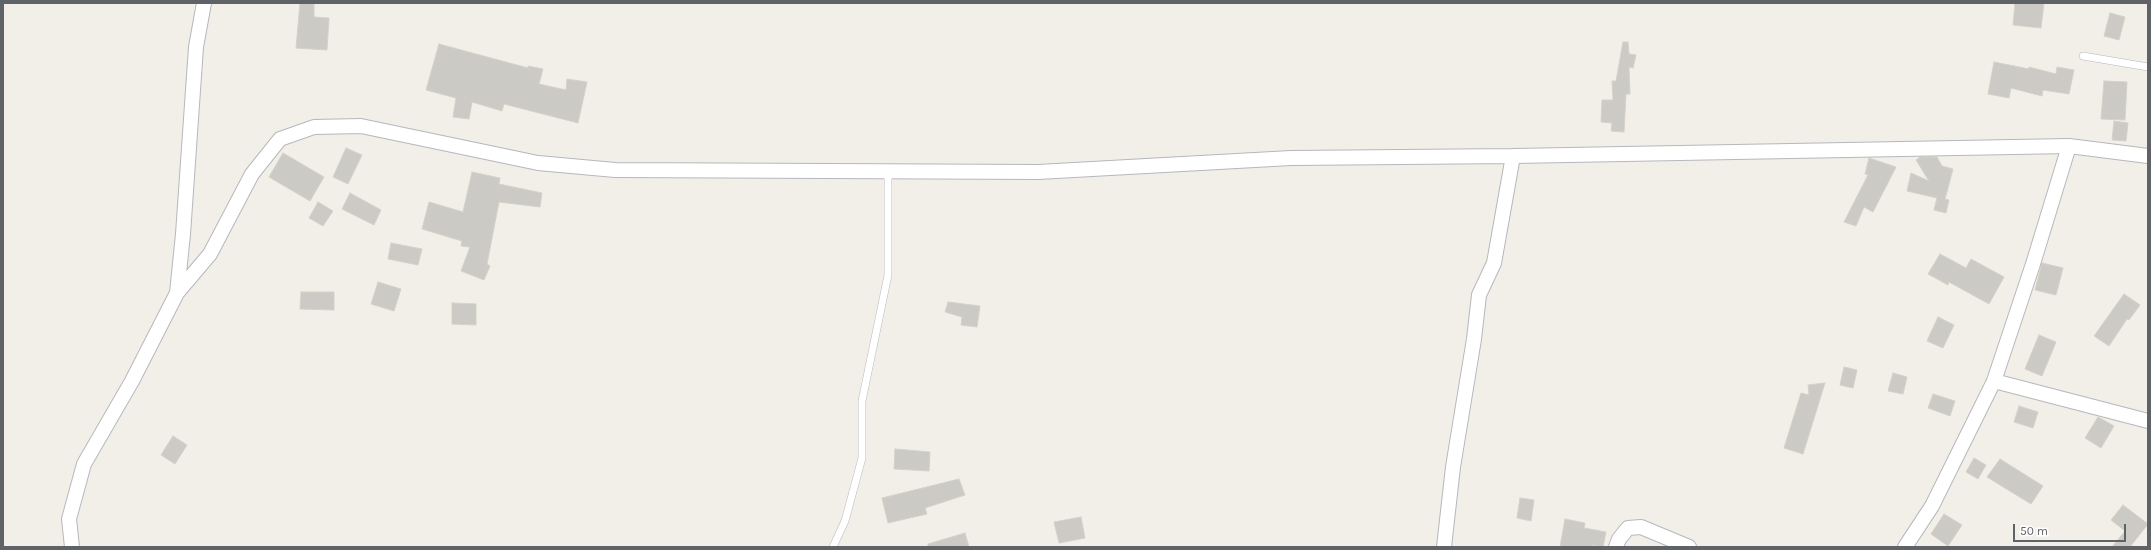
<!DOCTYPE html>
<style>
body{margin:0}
#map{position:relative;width:2151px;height:550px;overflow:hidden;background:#f1efe8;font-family:Karla,sans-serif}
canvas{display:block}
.frame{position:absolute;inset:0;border:4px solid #5f6368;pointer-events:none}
.scale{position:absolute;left:2013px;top:524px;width:113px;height:18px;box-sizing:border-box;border:2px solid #5f6368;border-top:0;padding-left:5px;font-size:12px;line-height:14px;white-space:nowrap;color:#5f6368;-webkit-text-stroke:3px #fff;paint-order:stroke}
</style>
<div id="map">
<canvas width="2151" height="550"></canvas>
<div class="frame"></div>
<div class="scale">50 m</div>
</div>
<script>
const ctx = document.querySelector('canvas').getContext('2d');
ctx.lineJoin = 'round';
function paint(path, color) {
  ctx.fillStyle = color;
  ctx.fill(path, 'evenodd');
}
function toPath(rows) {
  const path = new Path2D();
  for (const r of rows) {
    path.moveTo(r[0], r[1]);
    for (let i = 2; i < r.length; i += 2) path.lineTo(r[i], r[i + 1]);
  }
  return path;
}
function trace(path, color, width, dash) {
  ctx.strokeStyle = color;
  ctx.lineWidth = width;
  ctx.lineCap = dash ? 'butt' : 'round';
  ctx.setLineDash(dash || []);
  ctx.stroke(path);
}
const building = toPath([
 [300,3,314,3,314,17,329,18,327,50,296,48,300,3],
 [2015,3,2044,3,2041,28,2013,25,2015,3],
 [2110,13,2125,17,2119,40,2104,36,2110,13],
 [1623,42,1628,42,1629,54,1636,55,1633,68,1629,67,1630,94,1626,94,1624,132,1611,131,1612,123,1601,122,1602,100,1613,100,1612,81,1616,81,1623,42],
 [439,44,528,68,528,66,543,69,539,84,566,90,567,79,587,82,578,123,504,104,502,111,472,102,469,119,453,117,456,98,426,90,439,44],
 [1994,62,2029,69,2029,67,2056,74,2057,67,2074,70,2069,94,2043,90,2042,96,2011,88,2009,98,1988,94,1994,62],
 [2104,81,2127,82,2125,120,2101,119,2104,81],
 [2114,121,2128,123,2126,141,2112,140,2114,121],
 [346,148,362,155,348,184,333,177,346,148],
 [283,153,324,177,310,201,269,177,283,153],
 [1920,157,1937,157,1942,166,1953,169,1945,199,1949,200,1946,213,1934,210,1937,198,1907,191,1911,173,1929,181,1916,160,1920,157],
 [1869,158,1896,167,1873,212,1864,207,1856,226,1844,222,1868,175,1865,174,1869,158],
 [472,172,500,178,499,184,542,193,540,207,499,202,487,264,490,266,484,280,461,271,470,247,461,246,462,241,422,229,429,202,463,212,472,172],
 [350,193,381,210,374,225,342,209,350,193],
 [318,202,333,211,323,226,309,218,318,202],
 [391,243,422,249,418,265,388,259,391,243],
 [1940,254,1966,268,1971,259,2004,277,1989,304,1949,282,1948,285,1928,274,1940,254],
 [2042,263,2063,268,2056,295,2035,290,2042,263],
 [378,282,401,289,394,311,371,304,378,282],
 [301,292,334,292,334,310,300,309,301,292],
 [2124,294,2140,305,2129,320,2127,319,2109,346,2094,336,2124,294],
 [948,302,980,306,977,327,961,325,962,317,945,312,948,302],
 [452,303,476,304,476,325,452,324,452,303],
 [1938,317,1954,325,1943,348,1927,341,1938,317],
 [2039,335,2056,342,2042,376,2025,369,2039,335],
 [1844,367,1857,370,1853,388,1840,385,1844,367],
 [1893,373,1907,377,1903,394,1888,391,1893,373],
 [1825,383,1803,454,1784,448,1801,393,1809,395,1808,385,1825,383],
 [1933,394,1955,401,1950,416,1928,408,1933,394],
 [2019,406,2038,412,2033,428,2014,422,2019,406],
 [2098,417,2114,426,2101,448,2085,438,2098,417],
 [173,436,187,445,175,464,161,455,173,436],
 [895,449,930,452,929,471,894,469,895,449],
 [1974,458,1986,465,1978,479,1966,472,1974,458],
 [2000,459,2043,486,2031,504,1987,477,2000,459],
 [959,479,965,495,925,508,927,514,888,523,882,498,959,479],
 [1520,498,1534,500,1531,521,1517,518,1520,498],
 [2123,505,2148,524,2130,547,2112,547,2125,531,2111,520,2123,505],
 [1944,514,1962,525,1948,546,1931,534,1944,514],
 [1081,517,1085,538,1059,543,1054,522,1081,517],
 [1565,519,1585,523,1584,528,1606,532,1603,547,1592,545,1592,547,1560,547,1565,519],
 [965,533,969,547,928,547,928,544,965,533]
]);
const lane = toPath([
 [2083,56,2148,67],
 [833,547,845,521,862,458,862,401,888,275,888,171]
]);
const street = toPath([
 [177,293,210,254,252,174,280,139,314,127,361,126,538,163,615,170,1038,172,1291,158,1513,156,2069,146,2148,156],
 [1994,381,2148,421],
 [72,547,69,519,84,464,132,381,177,293,183,234,196,47,204,3],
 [1444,547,1453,467,1474,339,1479,295,1494,263,1513,156],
 [1616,547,1619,539,1628,528,1641,527,1689,547],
 [1905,547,1932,506,1994,381,2033,264,2069,146]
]);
paint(building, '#cccac5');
trace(building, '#d6d1c6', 1);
trace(lane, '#b5b8bc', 8);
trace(street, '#b5b8bc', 16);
trace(lane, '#fff', 7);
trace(street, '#fff', 14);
</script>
